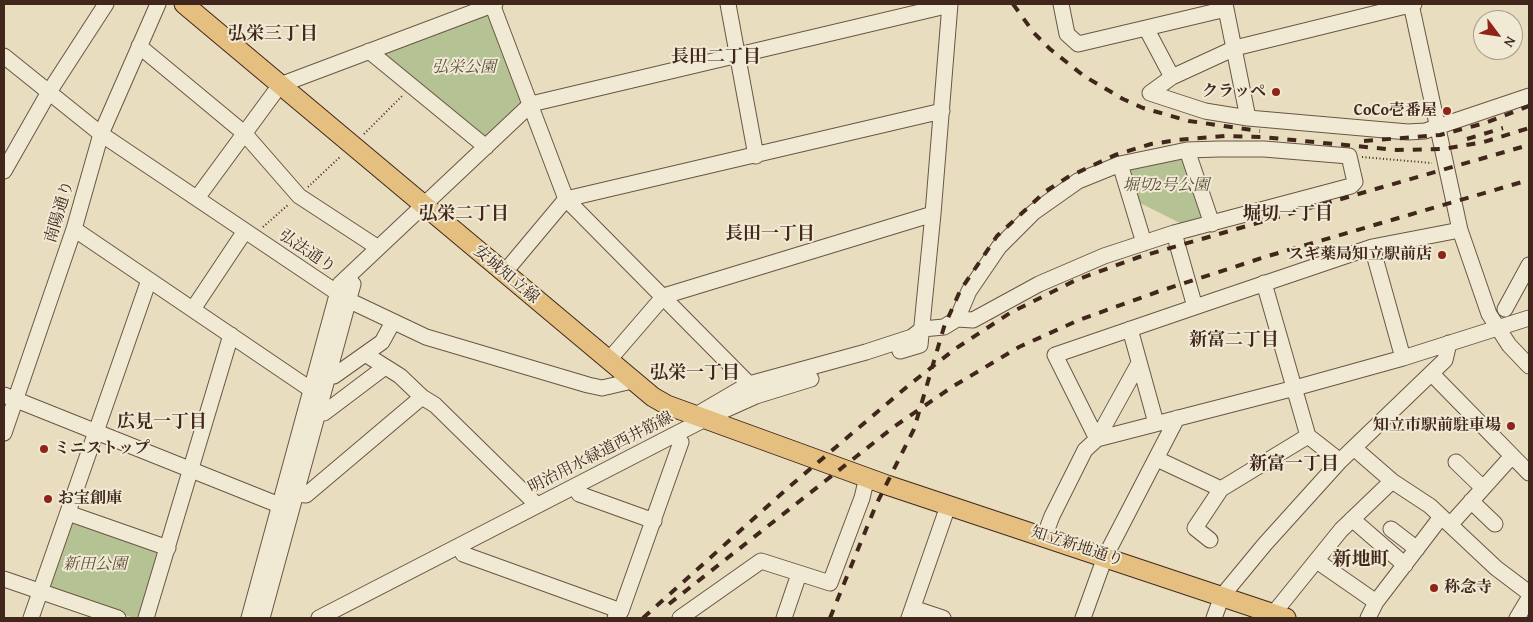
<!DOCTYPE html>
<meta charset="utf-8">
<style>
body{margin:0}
#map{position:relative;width:1533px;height:622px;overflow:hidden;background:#e8debf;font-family:"Gentium Book Plus",serif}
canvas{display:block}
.frame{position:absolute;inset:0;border:5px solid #41271b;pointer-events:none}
.north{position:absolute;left:1473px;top:10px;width:50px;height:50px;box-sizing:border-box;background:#f0ead5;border:1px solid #aa9c8b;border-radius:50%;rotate:121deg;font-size:14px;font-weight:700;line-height:20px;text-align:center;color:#41271b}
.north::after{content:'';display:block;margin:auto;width:18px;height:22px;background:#8f2418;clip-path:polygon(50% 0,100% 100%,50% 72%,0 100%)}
</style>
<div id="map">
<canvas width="1533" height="622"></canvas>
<div class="frame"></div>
<div class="north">N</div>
</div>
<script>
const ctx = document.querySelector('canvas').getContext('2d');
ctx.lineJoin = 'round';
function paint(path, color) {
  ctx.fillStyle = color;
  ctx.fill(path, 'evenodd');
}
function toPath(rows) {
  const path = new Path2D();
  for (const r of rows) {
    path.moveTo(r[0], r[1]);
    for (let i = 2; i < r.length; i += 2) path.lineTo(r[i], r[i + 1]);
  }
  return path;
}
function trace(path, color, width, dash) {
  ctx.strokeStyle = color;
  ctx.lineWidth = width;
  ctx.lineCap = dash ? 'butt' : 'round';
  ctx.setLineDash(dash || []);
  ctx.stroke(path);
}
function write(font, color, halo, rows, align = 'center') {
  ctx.font = font + ' "Gentium Book Plus","Noto Serif JP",serif';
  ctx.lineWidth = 4;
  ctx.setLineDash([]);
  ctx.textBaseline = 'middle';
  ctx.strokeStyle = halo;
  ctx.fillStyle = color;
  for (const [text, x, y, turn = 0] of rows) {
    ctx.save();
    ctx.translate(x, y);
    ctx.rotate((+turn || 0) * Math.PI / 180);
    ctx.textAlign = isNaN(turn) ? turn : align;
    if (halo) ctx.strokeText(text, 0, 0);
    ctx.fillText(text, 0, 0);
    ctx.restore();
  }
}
const green = toPath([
 [490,13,522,98,521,103,484,138,381,57,382,52],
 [1182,158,1205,219,1180,223,1134,200,1128,167],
 [76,519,159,549,140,618,134,618,51,590,49,585,70,522]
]);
const path = toPath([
 [364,134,403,95],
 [1362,157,1432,163],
 [308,187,341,156],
 [263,227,289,204]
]);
const minor = toPath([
 [492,4,566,199,749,384],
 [728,4,756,156],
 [1061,4,1067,34,1078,44,1146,28,1172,77,1150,93,1205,111,1248,118,1408,132,1425,131,1529,96],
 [1225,4,1248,118],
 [1411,4,1460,230,1489,314,1509,345,1529,366],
 [1146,28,1226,9],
 [139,46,244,133,299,196,377,247],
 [369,51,486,147],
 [4,56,101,134,348,300,426,337,588,385,602,388,632,381],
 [1172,77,1235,48,1414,4],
 [1187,150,1212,224],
 [1120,164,1144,243],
 [4,171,49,92,106,4],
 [197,198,280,85,495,4],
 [74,229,310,389],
 [1174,233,1195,307,1372,247,1403,358],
 [1372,247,1460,230],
 [504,273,566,199,942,111],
 [1264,283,1308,436,1340,461],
 [193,309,245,231],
 [1505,309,1529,265],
 [1130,329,1156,423],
 [900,351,920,345,933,214,950,4],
 [365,354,400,376,422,397,435,405,533,501],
 [608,361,664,296,933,214],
 [321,373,334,376,382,342,393,322],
 [1431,373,1529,473],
 [4,395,279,505],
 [310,409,324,413,385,367],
 [696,415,749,384,866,352,912,337,922,329,944,327,957,319,973,320,1039,284,1104,256,1174,233,1351,186,1355,182,1349,156,1264,149,1219,149,1187,150,1120,164,1078,181,1034,212,999,247,969,291,957,319],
 [4,433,74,229,101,134,158,4],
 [1097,439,1055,355,1195,307],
 [1097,439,1139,363],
 [1354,448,1392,481,1430,506,1496,568,1529,593],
 [1157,459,1221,489,1308,436],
 [1456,462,1483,488],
 [288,493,306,495,422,397],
 [579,494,654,521],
 [1471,501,1495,524],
 [68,513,168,548],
 [1352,519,1405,565],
 [1450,525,1512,456],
 [1391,529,1417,549],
 [1044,537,1052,516,1085,450,1097,439,1295,388,1403,358,1529,318],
 [1210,540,1195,528,1221,489],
 [463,554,621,611],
 [1317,561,1376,602],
 [4,579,118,618],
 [913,608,943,618],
 [1273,614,1341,530,1392,481],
 [31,618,149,280],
 [146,618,231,335],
 [249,618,340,284,531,104,950,5],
 [262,618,353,284],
 [319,618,707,418,756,396,811,379],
 [615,618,621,611,681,442],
 [680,618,761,561,830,583,862,498,867,477],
 [784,618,799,574],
 [909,618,948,506],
 [1083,618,1105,557,1177,418],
 [1214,618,1222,596,1265,544,1340,461,1445,360,1449,343],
 [1368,618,1376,602,1441,517],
 [1517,618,1529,598]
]);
const major = toPath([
 [184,4,653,397,667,405,887,485,1286,618]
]);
const rail = toPath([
 [1013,4,1034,33,1050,49,1084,76,1123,99,1143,108,1189,121,1260,131],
 [1467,139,1503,128],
 [1364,141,1440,135,1485,123,1529,106],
 [669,604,895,426,952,387,1019,347,1079,320,1157,292,1268,256,1529,180],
 [643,618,789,487,909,385,955,349,1010,313,1076,280,1139,257,1529,145],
 [830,618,876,505,914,429,944,327,960,291,997,236,1046,191,1068,177,1115,155,1151,144,1178,140,1225,136,1262,137,1397,150,1443,149,1484,142,1529,128]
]);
const markers = [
 [1276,92,5,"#8f2418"],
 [1447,111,5,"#8f2418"],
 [1442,255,5,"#8f2418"],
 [1511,426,5,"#8f2418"],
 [44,449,5,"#8f2418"],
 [48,499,5,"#8f2418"],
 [1434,588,5,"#8f2418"]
];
const parkNames = [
 ["弘栄公園",464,68],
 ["堀切2号公園",1166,186],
 ["新田公園",95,565]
];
const poiNames = [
 ["クラッペ",1266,92],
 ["CoCo壱番屋",1437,111],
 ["スギ薬局知立駅前店",1432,255],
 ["知立市駅前駐車場",1501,426],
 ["ミニストップ",54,449,"left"],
 ["お宝創庫",58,499,"left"],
 ["称念寺",1444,588,"left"]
];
const streetNames = [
 ["南陽通り",60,212,-73],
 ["弘法通り",307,252,34],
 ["安城知立線",506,275,40],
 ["明治用水緑道西井筋線",601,453,-27],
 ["知立新地通り",1077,547,18]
];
const neighbourhoodNames = [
 ["弘栄三丁目",273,34],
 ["長田二丁目",716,57],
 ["弘栄二丁目",464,214],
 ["堀切一丁目",1288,214],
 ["長田一丁目",770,234],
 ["新富二丁目",1234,340],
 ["弘栄一丁目",695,373],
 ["広見一丁目",162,422],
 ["新富一丁目",1294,464]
];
const quarterNames = [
 ["新地町",1361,560]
];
paint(green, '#b4c294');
trace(minor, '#6b5544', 17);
trace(major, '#41271b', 21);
trace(path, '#41271b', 2, [1, 2.5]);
trace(minor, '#f0ead5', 15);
trace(major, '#e4bf80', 19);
trace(rail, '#41271b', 4, [9, 9]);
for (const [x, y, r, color] of markers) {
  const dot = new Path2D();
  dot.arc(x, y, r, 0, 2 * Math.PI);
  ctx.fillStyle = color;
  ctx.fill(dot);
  trace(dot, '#f0ead5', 2);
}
write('italic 16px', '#5e4e39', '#f0ead5', parkNames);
write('bold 16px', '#41271b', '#f0ead5', poiNames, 'right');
write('16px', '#41271b', '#f0ead5', streetNames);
write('bold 18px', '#41271b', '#f0ead5', neighbourhoodNames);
write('bold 19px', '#41271b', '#f0ead5', quarterNames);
</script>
